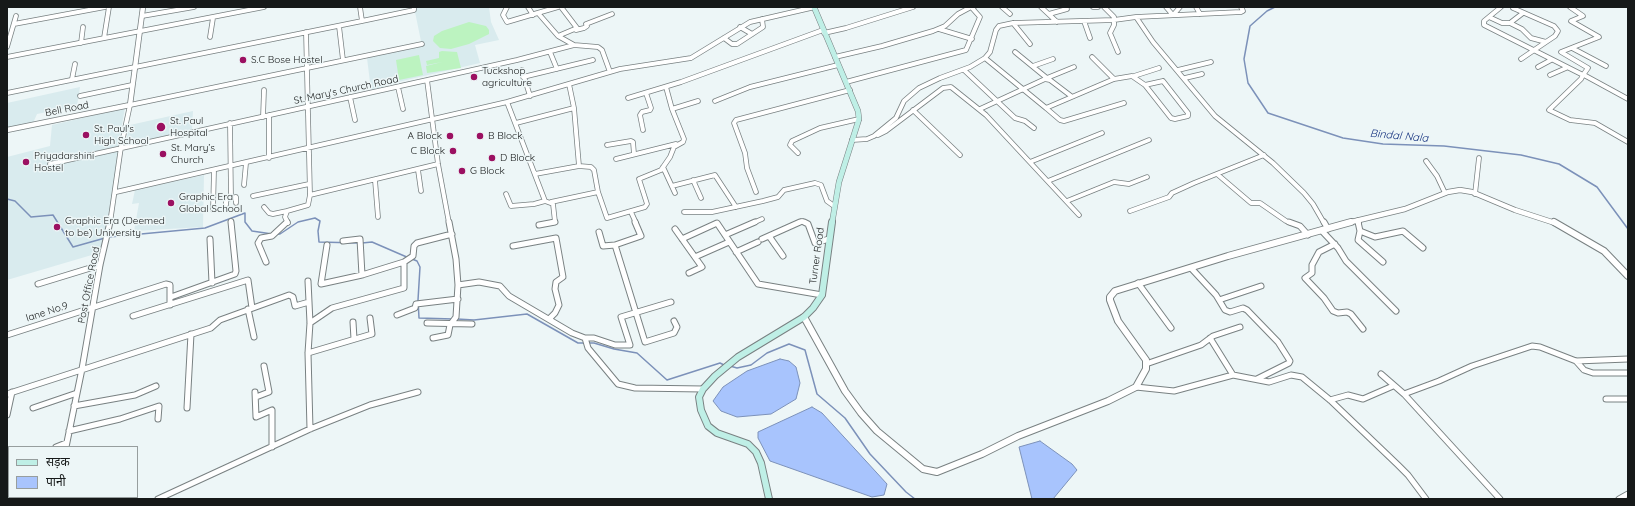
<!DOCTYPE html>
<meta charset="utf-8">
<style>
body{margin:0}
#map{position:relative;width:1635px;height:506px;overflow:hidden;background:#edf6f7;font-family:Quicksand,"Noto Sans Devanagari",sans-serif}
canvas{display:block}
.frame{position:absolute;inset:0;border:8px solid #161919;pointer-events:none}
.legend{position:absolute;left:8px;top:446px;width:130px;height:52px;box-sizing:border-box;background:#edf6f7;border:1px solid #979e9e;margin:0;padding:5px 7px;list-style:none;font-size:12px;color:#161919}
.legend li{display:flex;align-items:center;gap:8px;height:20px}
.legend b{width:20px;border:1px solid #979e9e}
</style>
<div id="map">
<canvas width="1635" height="506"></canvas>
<div class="frame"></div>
<ul class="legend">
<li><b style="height:5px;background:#bfefe6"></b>सड़क</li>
<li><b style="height:11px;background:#a8c4fd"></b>पानी</li>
</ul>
</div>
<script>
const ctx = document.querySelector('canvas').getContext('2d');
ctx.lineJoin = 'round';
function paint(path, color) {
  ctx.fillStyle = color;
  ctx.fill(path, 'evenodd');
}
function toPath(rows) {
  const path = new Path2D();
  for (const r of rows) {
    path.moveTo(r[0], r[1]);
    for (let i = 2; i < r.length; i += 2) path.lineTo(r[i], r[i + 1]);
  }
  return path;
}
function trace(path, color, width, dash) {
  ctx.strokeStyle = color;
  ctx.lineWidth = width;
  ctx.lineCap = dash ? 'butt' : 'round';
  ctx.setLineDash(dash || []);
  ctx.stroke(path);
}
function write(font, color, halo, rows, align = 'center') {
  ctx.font = font + ' Quicksand,sans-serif';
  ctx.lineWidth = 3;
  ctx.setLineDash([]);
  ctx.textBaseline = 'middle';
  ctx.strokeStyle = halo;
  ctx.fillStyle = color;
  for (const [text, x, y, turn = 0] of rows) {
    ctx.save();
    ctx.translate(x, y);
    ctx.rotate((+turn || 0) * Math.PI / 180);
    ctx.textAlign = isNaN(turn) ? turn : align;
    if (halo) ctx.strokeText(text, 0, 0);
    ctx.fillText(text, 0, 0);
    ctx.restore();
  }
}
const built = toPath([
 [414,7,489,7,491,22,499,40,475,45,480,63,385,85,384,88,371,90,367,58,422,46],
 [80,87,77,106,37,114,33,123,7,129,7,103],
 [125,108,118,146,50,163,118,149,112,202,102,252,7,280,7,157,50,146,52,125],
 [193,111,192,130,125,145,130,125],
 [204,175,203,227,134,231,139,203,132,204,135,190]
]);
const green = toPath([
 [469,22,486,26,489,30,489,34,469,44,451,49,440,48,433,41,434,36,442,31],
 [442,51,457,52,461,68,427,73,426,66,442,62,427,65,426,61,439,58,439,52],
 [419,55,423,75,399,80,396,60]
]);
const water = toPath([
 [780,359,789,361,796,367,800,383,796,399,771,414,737,417,721,411,713,401,723,387,747,371,780,359],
 [812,407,822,413,887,484,884,495,872,497,770,461,758,438,758,432,812,407],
 [1040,441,1072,464,1077,470,1053,499,1032,499,1019,447,1040,441]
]);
const stream = toPath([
 [1275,7,1267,11,1250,26,1244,59,1248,83,1268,113,1343,138,1383,144,1444,146,1521,155,1559,164,1597,187,1628,229],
 [7,199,15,201,31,217,53,215,73,247,105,238],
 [276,234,280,234,298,222,315,218,320,221,318,231,319,242,358,243],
 [109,237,205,228,245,213,245,222,252,231,272,234],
 [362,243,372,242,409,258],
 [412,259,417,261,420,267,418,300,419,318,453,319],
 [457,319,474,320,527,314,578,343,594,343,614,349,637,353,667,380,720,363,724,365],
 [730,366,737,368,751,365,767,353,789,344,805,350,817,394,845,418,870,454,906,492,915,499]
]);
const minorFar1 = toPath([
 [360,7,362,21,414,10,414,7],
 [507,7,503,15,507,22,558,7],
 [528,7,533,15],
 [1002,7,1010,14],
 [1041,7,1057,22],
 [1093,7,1098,7],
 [1104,7,1114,17,1114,25,1110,33,1118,52],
 [1166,7,1172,14],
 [1196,7,1200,14],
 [1501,7,1484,21,1484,25,1583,75,1588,68,1561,52,1599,37,1571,21,1583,16,1570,7],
 [538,13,558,36,574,45,598,47,602,50,610,72],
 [1049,14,1067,9],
 [1174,14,1180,7],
 [142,16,194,7],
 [1136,17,1241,12,1243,11,1241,7],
 [1489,17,1502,23,1510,23,1523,13],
 [1084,21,1090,38],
 [1013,23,1030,44],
 [1510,23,1522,29,1531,38,1546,42,1555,36,1558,31,1554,26,1513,8],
 [14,24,105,7],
 [339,26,343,60],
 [740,27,752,34],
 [939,29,972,39],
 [576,30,584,28,587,26,586,24,612,14],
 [824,33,846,28,913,7],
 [558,36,577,28,561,7],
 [210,37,213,18],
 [104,38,109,7],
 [724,38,732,44,737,44,763,27,762,19],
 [81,43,83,27],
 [7,47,16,16],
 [1572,48,1606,66],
 [550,52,557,69],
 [1015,52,1048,79],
 [7,57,264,7],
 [835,57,882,46,933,31,945,26,958,14,971,7],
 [1092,57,1114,79],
 [985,58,1046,108,1114,79,1132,76,1145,85],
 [1521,59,1546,42],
 [1033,66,1053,59],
 [1538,67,1551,60],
 [522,70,530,96],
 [964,70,1015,118,1025,121,1034,128],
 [1178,70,1211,62],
 [1550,75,1566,68],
 [1583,75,1581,79,1549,110,1570,120,1595,123,1628,142],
 [1584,75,1628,99],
 [1134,76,1159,68],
 [523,77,593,60],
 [1047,78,1074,67],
 [1185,78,1202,74],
 [72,79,75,64],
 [427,80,438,164,449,223],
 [1163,81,1188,113,1188,116,1175,119,1171,118,1145,85,1163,81],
 [846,82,966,50,980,17,972,8,974,7],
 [569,84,574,108,579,166],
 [398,87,403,109],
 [7,93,362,21],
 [80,96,132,85],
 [350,97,355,120],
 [628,98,681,82,823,30],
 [715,101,750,87,838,65],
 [507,102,620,69,691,58,750,22,815,7],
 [1046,108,1060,120,1064,121,1124,103],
 [672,109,698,101],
 [980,109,1045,79,1050,80,1071,96],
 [913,110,960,155],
 [269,115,269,158],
 [263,117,264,90],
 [230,123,231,198,236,197,236,203],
 [516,123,574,108],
 [643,130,640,115,642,112,650,110,651,108,646,93],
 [878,135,886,131,943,88,951,87,986,115,1079,215],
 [852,140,867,139,874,136,896,118,904,101,919,88,940,78,970,67,985,58,990,52,996,30,999,26,1013,23,1114,20,1136,17,1153,42,1215,116,1273,163,1304,193,1313,204,1324,223],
 [607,145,631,141,633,142,634,154],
 [798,153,790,145,792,141,820,128,859,119],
 [616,159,676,144],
 [1426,161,1437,176,1445,193],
 [1030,162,1102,133],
 [50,164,517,60,574,45],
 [663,167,675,193],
 [418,170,421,191],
 [535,174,579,166,591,167,594,170,598,192,607,218,645,207,647,204,639,179,661,170,670,157,674,147,683,142,684,139,672,109,666,87],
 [1217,174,1251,203,1260,203,1286,221,1291,223],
 [375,180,378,217],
 [693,180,701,198],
 [1048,181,1149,140],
 [244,185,246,163],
 [672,186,715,175,736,207],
 [116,192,507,102,545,201,553,204,555,222,550,223],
 [756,192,747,168,745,153,734,123,736,120,850,90],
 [506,194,511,206,534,204,545,201],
 [1475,194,1479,158],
 [310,195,438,164],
 [253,196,309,184],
 [1067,201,1114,182,1129,184,1147,177],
 [551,202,598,192],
 [226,205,226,200,231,198],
 [264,207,269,213,273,214,287,211],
 [213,210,214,170],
 [1130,211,1169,197,1172,193,1194,183,1264,155],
 [631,212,636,223],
 [684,212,712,212,763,201,778,197,784,190,815,183,821,185,827,201,834,206],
 [1358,220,1359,223],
 [231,221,231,223],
 [110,223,121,147,130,105,422,44],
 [288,223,285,217,287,211,308,205,310,195,306,32],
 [753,223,762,219],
 [798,223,802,221,806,223]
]);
const minor = toPath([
 [635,222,641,236,615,245,645,342,674,333,677,327,674,321],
 [804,222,808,224,815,243,829,239],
 [1289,222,1300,226,1308,235],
 [1324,222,1328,229],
 [1358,222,1360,231,1358,240,1383,262],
 [539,225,555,222],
 [675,229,702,267,689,273],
 [1322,231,1338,248,1346,261,1396,311],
 [1360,231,1375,237,1403,231,1423,248],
 [599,232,603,246,615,245],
 [725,235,755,222],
 [769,236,783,256],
 [210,239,212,283],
 [682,239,717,223,758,284,822,295],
 [762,239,800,222],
 [343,241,360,239,362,275],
 [1335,244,1319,252,1312,265,1312,273,1305,278,1324,298,1333,311,1338,313,1347,312,1351,314,1363,329],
 [513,246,556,238,563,277,556,282,555,289,559,305,555,313,549,319],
 [736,252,758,242],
 [695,257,729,242],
 [266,262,258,243,261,238,272,236,287,222],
 [404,262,413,256,414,246,417,243,452,234],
 [1191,268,1216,295,1225,310,1230,312,1243,308,1247,310,1278,342,1290,361,1289,363,1257,379],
 [308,281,310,323,308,353,310,429],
 [1138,283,1171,328],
 [38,284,100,265],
 [458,285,479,282,500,286,509,296,572,333,585,338,588,348,618,384,635,388,703,389],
 [171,297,235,274,236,271,231,222],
 [1219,300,1261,286],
 [248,309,254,337],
 [397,315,415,308,416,304,458,299],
 [133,316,248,280,252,308],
 [353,322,354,339],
 [310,323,332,308,404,288,404,262,362,275,321,284,327,245],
 [427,323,472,324],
 [7,335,166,284,170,285,170,305],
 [433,338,448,335,450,325,456,317,458,285,456,259,449,222],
 [585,338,594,338,615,345,630,345,621,317,671,302],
 [1210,338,1233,375],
 [308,353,372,334,370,318],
 [1576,361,1584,370,1593,373,1628,373],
 [1146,364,1201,345,1213,336,1240,327],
 [1381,374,1404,394,1500,499],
 [1136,387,1174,391,1233,375,1269,382,1291,375,1302,377,1330,400,1398,465,1408,475,1426,499],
 [255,392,256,417,272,410,272,447],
 [7,394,211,328,220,320,289,295,293,297,295,306,309,302],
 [1404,394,1439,381,1472,366,1532,346,1540,347,1576,361,1628,359],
 [256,397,269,392,264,366],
 [1606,399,1628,399],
 [1330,400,1348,395,1363,399,1393,386],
 [74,406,135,395,156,386],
 [33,408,77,393],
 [187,408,191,334],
 [7,415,12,392],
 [69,431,120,419,159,406,158,419],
 [56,447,66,443],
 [66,447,82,369,100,265,110,222],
 [7,464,9,464],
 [7,495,9,494],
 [60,497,60,499],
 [122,497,122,499],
 [158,499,310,429,370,405,418,392],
 [1619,499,1628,494]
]);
const tertiaryFar1 = toPath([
 [7,130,130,105,143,7],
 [1347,223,1405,209,1448,192,1460,190,1472,192,1515,210,1555,223]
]);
const tertiary = toPath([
 [1554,222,1604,251,1628,276],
 [804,317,845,391,861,413,877,431,923,469,937,472,982,454,1018,436,1108,401,1136,387,1146,369,1146,360,1118,321,1110,300,1110,297,1115,291,1228,256,1351,222]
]);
const secondaryFar1 = toPath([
 [814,7,858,111,859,119,839,182,832,223]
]);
const secondary = toPath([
 [769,499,761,463,756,452,748,444,717,433,708,426,701,410,699,397,703,389,715,376,738,357,804,317,813,308,822,295,832,222]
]);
const markers = [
 [243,60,4,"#9b1061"],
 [474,77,4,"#9b1061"],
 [161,127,5,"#9b1061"],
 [86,135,4,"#9b1061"],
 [450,136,4,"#9b1061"],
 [480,136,4,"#9b1061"],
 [453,151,4,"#9b1061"],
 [163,154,4,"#9b1061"],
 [492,158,4,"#9b1061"],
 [26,162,4,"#9b1061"],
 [462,171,4,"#9b1061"],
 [171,203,4,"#9b1061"],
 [57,227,4,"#9b1061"]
];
const poiNames = [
 ["S.C Bose Hostel",251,60],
 ["Tuckshop",482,71],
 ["agriculture",482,83],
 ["St. Paul",170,121],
 ["Hospital",170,133],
 ["St. Paul's",94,129],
 ["High School",94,141],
 ["A Block",442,136,"right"],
 ["B Block",488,136],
 ["St. Mary’s",171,148],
 ["Church",171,160],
 ["C Block",445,151,"right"],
 ["Priyadarshini",34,156],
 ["Hostel",34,168],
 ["D Block",500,158],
 ["G Block",470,171],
 ["Graphic Era",179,197],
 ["Global School",179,209],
 ["Graphic Era (Deemed",65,221],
 ["to be) University",65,233]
];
const streetNames = [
 ["St. Mary's Church Road",346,90,-12],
 ["Bell Road",67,109,-11],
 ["Turner Road",817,256,-82],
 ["Post Office Road",89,285,-79],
 ["lane No.9",47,312,-18]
];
const waterNames = [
 ["Bindal Nala",1399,136,5]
];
paint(built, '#d9ebee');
paint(green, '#bcf3c0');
paint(water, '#a8c4fd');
trace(water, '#7c91b9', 1);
trace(stream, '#7c91b9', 1.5);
trace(minorFar1, '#798182', 5.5);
trace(minor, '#798182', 7);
trace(tertiaryFar1, '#798182', 6);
trace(tertiary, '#798182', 8);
trace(secondaryFar1, '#798182', 6);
trace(secondary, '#798182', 8);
trace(minorFar1, '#fff', 4);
trace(minor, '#fff', 5);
trace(tertiaryFar1, '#fff', 4.5);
trace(tertiary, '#fff', 6);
trace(secondaryFar1, '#bfefe6', 5);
trace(secondary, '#bfefe6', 6);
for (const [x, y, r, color] of markers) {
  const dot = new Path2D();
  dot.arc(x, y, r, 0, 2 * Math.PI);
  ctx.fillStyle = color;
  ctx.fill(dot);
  trace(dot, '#edf6f7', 1.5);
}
write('10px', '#161919', '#edf6f7', poiNames, 'left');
write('10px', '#161919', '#edf6f7', streetNames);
write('italic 11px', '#102e7d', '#edf6f7', waterNames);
</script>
